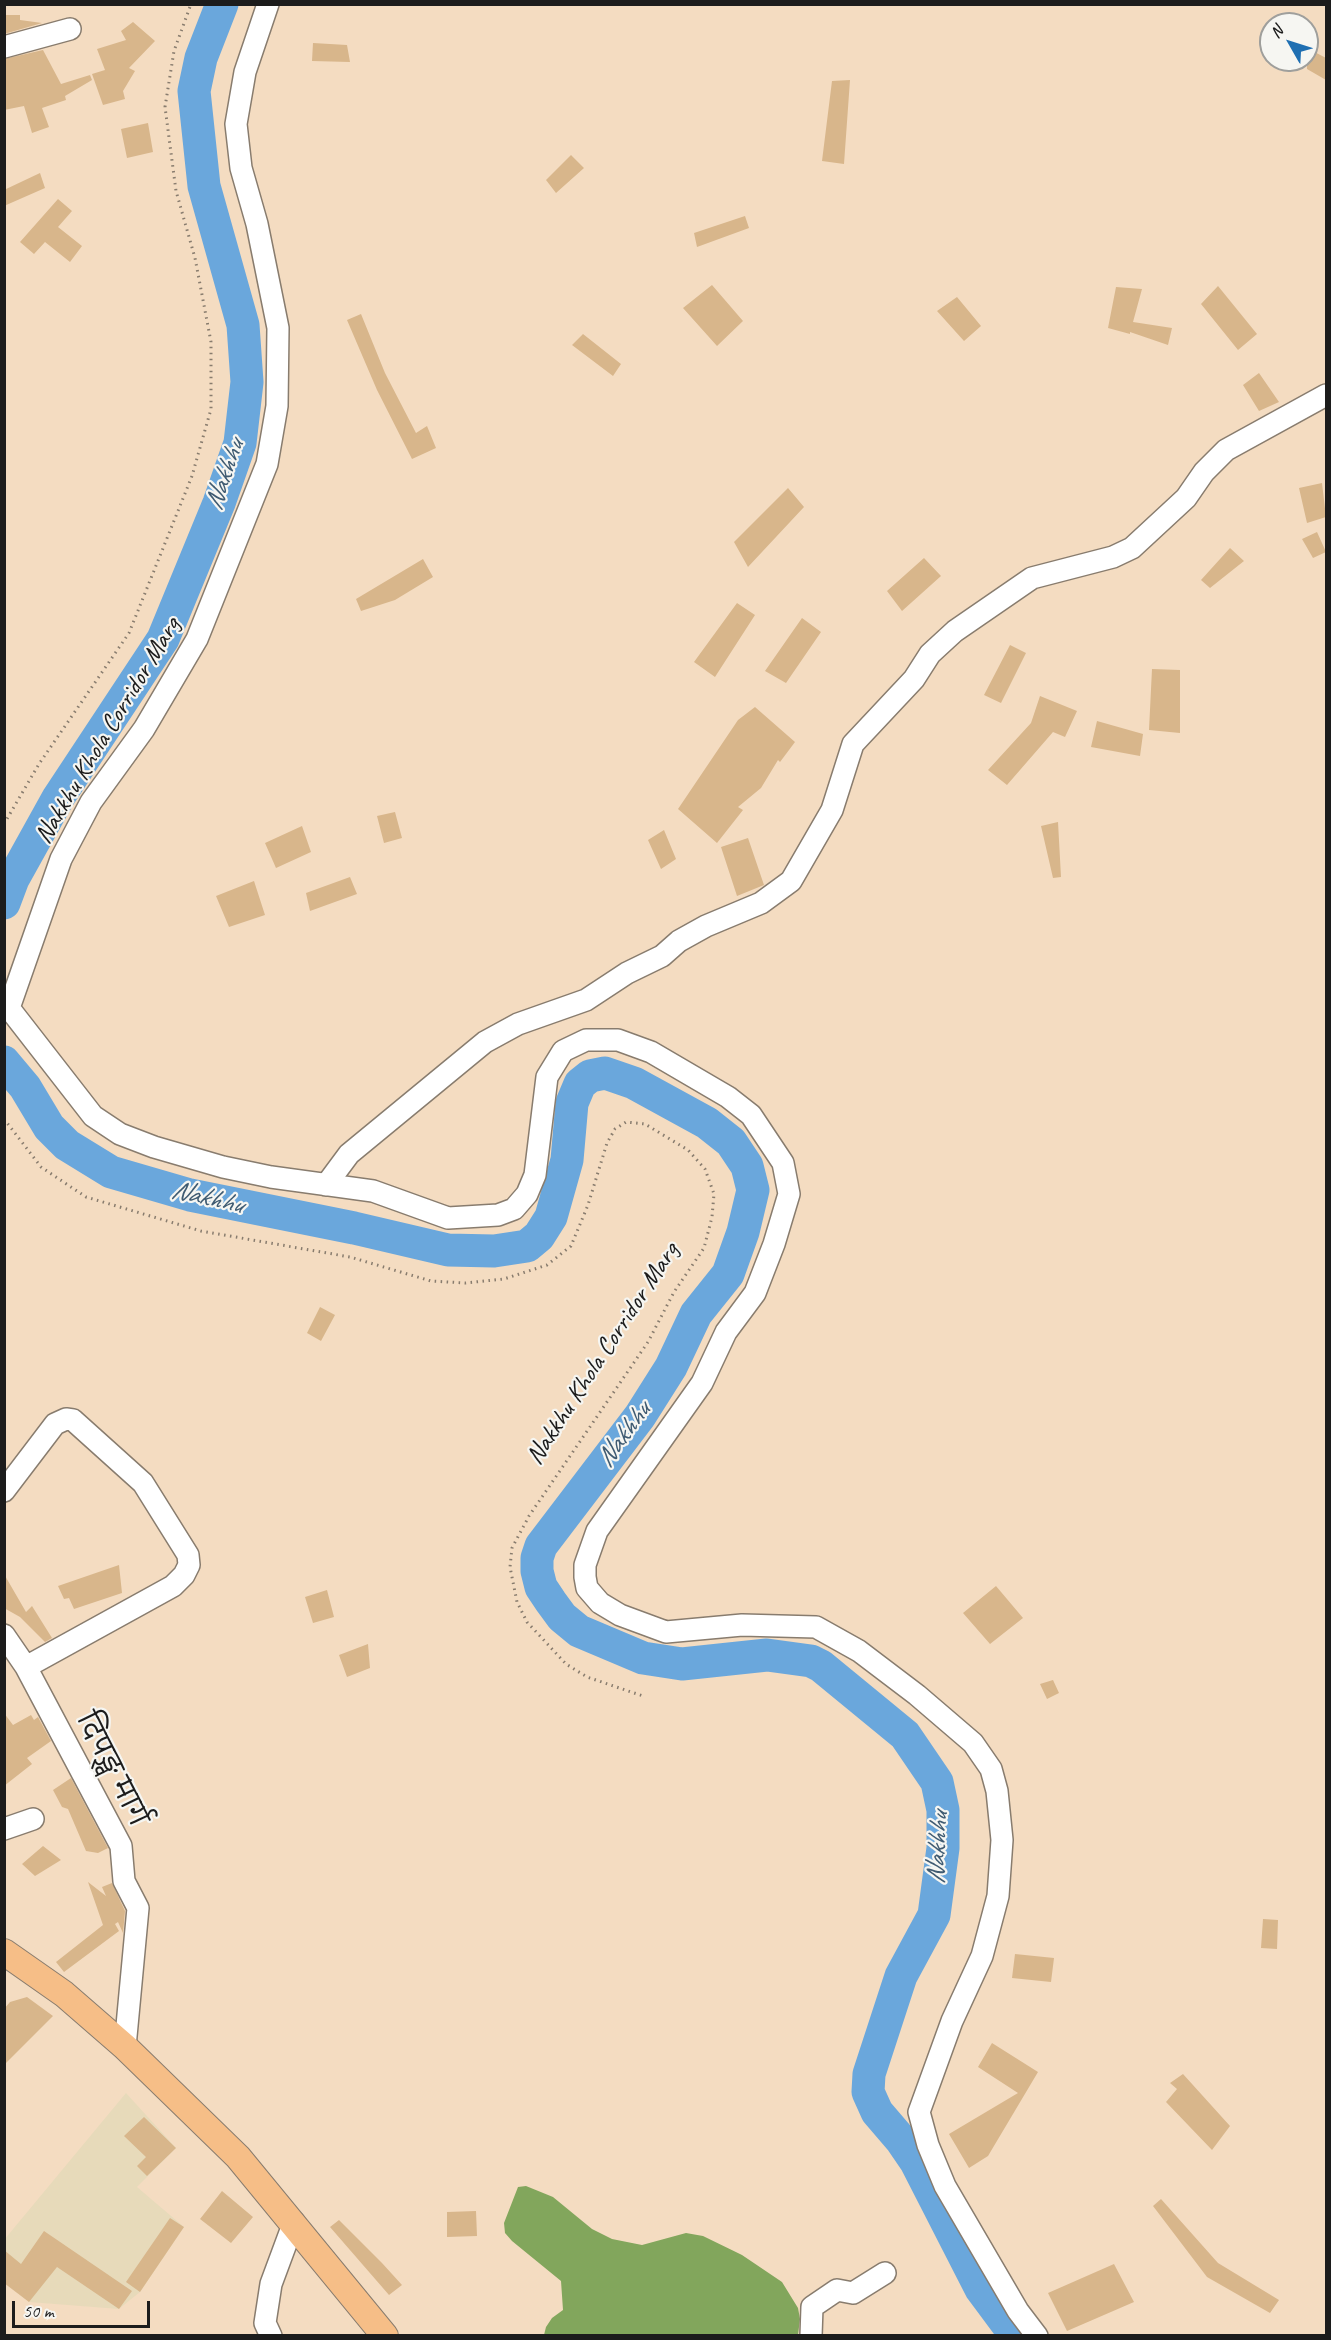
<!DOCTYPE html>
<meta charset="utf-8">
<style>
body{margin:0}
#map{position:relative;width:1331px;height:2340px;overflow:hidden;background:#f4dcc1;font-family:Caveat,sans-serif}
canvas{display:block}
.frame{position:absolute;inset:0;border:6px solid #1c1c1c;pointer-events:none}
.north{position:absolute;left:1259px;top:12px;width:60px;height:60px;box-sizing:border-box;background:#f6f6f2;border:2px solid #9f9f9c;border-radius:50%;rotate:309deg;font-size:16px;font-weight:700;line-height:24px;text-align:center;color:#1c1c1c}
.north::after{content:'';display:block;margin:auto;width:21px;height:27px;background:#1f6fb2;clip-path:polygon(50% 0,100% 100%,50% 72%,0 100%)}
.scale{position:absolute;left:12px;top:2301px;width:138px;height:27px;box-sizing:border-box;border:3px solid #1c1c1c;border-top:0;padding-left:8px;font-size:18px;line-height:21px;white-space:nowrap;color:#1c1c1c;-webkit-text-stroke:4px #f6f6f2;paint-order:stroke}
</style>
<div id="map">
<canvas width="1331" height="2340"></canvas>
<div class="frame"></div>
<div class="north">N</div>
<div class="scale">50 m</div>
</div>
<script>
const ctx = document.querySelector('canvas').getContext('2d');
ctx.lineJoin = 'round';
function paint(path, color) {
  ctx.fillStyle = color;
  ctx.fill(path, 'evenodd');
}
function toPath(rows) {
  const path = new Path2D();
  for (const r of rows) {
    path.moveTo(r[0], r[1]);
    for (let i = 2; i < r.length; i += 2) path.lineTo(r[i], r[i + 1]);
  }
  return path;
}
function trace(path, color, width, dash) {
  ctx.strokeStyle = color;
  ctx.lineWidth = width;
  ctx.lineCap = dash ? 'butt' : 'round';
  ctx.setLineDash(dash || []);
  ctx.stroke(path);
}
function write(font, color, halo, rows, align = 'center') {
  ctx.font = font + ' Caveat,"Playpen Sans Deva",sans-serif';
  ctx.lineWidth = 4.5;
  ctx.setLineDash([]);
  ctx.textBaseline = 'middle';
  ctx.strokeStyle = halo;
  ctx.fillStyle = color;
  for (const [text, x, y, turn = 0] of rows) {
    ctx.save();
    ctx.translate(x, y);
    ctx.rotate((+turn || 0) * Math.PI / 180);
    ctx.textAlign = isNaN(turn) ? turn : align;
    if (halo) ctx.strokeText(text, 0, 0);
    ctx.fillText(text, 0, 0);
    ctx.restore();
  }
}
const built = toPath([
 [126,2093,176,2148,137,2187,184,2227,140,2292,119,2309,29,2302,5,2283,4,2240]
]);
const forest = toPath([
 [526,2186,553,2197,592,2229,612,2239,642,2245,686,2233,703,2236,742,2255,782,2282,798,2308,800,2319,798,2335,544,2335,546,2327,552,2318,563,2310,561,2281,512,2241,505,2233,504,2223,518,2187]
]);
const river = toPath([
 [4,903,13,879,58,798,163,639,219,503,240,443,247,382,243,325,204,186,194,91,201,58,222,4],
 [4,1062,25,1087,49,1127,67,1145,111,1172,190,1195,354,1228,448,1250,494,1251,527,1246,539,1236,551,1217,567,1160,572,1103,580,1084,590,1076,605,1073,634,1083,707,1123,731,1142,747,1166,753,1190,743,1232,728,1274,696,1314,671,1367,640,1416,541,1546,537,1558,537,1571,541,1587,551,1602,562,1617,579,1631,643,1658,682,1664,767,1655,811,1661,821,1666,905,1735,937,1782,943,1810,943,1848,934,1915,901,1976,869,2074,868,2092,877,2112,901,2140,916,2162,981,2289,1016,2336]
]);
const building = toPath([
 [4,15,20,15,20,20,42,23,4,34],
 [133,22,155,41,129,68,135,71,123,91,125,99,103,105,92,74,105,70,97,49,126,40,121,31],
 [313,43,347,45,350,62,312,61],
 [1307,48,1326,58,1326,80,1307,69],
 [43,50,61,84,90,75,92,80,65,96,66,100,42,108,49,127,32,133,24,106,4,110,4,59],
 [850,80,844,164,822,161,832,81],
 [148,123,153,152,127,158,121,129],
 [571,155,584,168,556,193,546,180],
 [40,173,45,188,4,206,4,190],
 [58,199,72,211,58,227,82,246,70,262,45,242,34,254,20,242],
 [745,216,749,228,697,247,694,233],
 [712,285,743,321,717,346,683,308],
 [1218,286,1257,334,1238,350,1201,304],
 [1116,287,1142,289,1133,322,1172,328,1168,345,1130,332,1130,334,1108,328],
 [957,297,981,326,964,341,937,311],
 [361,314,385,373,416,433,427,426,436,448,412,459,377,390,347,320],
 [583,334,621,364,613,376,572,345],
 [1259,373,1279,402,1259,411,1243,385],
 [1322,483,1326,517,1307,523,1299,488],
 [788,488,804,507,748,567,734,542],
 [1317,532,1326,552,1313,558,1302,539],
 [1230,548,1244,561,1210,588,1201,580],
 [924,558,941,576,902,611,887,591],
 [423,559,433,577,395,600,361,611,356,599],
 [737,603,755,615,715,677,694,662],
 [802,618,821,632,786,683,765,671],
 [1010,645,1026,653,1001,703,984,695],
 [1152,669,1180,670,1180,733,1149,730],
 [1040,696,1077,711,1065,737,1053,732,1007,785,988,770,1031,723],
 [755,707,795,742,780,762,778,760,761,788,738,807,743,810,717,843,678,809,738,720],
 [1097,721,1143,734,1140,756,1091,747],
 [395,812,402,838,384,843,377,816],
 [1058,822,1061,877,1053,878,1041,826],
 [302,826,311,852,276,868,265,843],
 [664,830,676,859,661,869,648,840],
 [748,838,764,885,737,896,721,847],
 [350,877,357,894,310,911,306,893],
 [254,881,265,915,229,927,216,896],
 [320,1307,335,1315,321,1341,307,1333],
 [119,1565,122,1593,74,1609,69,1598,64,1599,58,1586],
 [4,1574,26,1612,32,1606,52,1638,45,1642,20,1617,4,1608],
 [996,1586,1023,1618,990,1644,963,1613],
 [327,1590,334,1617,313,1623,305,1597],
 [368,1644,370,1668,347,1677,339,1655],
 [1053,1680,1059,1693,1047,1699,1040,1684],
 [4,1713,13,1725,31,1715,34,1720,38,1717,51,1741,27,1758,32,1764,4,1786],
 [71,1778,108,1848,98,1853,86,1851,68,1809,62,1807,53,1790],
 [43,1846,61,1860,35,1876,22,1864],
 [88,1882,106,1896,102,1887,112,1883,125,1911,123,1933,118,1922,115,1924,119,1931,64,1972,56,1962,103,1925],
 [1263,1919,1278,1920,1277,1949,1261,1948],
 [1015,1954,1054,1958,1051,1982,1012,1978],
 [27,1997,53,2016,4,2065,4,2009,10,2002],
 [992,2043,1038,2072,988,2156,969,2168,949,2134,1018,2093,978,2067],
 [1183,2074,1230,2126,1212,2150,1166,2102,1177,2089,1170,2083],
 [144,2117,176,2148,147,2176,137,2166,146,2157,124,2136],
 [222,2191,253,2217,231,2243,200,2219],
 [1161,2199,1218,2263,1279,2300,1270,2313,1207,2277,1153,2206],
 [476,2211,477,2236,447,2237,447,2212],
 [170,2218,184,2227,140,2292,126,2282],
 [339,2220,382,2263,402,2285,389,2295,330,2227],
 [44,2231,132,2291,119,2309,57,2267,29,2302,4,2283,4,2250,21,2264],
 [1114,2264,1134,2302,1067,2331,1048,2293]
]);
const path = toPath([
 [4,824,39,764,129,633,192,476,211,409,211,342,195,258,176,191,165,107,174,51,191,4],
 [4,1119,41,1167,86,1197,201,1231,350,1257,431,1281,465,1283,504,1279,547,1265,571,1246,588,1205,607,1143,615,1129,626,1122,645,1124,688,1150,705,1169,714,1194,712,1217,704,1248,674,1292,648,1342,529,1516,512,1548,510,1567,517,1602,527,1622,566,1664,587,1677,643,1696]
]);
const minor = toPath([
 [268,4,245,72,236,124,241,168,257,224,278,328,277,406,267,464,197,639,144,729,91,802,61,859,9,1008,93,1116,120,1134,154,1147,223,1167,271,1177,373,1191,448,1218,498,1215,514,1209,527,1194,535,1175,547,1077,563,1051,586,1040,618,1040,651,1052,728,1097,751,1115,783,1163,789,1194,774,1244,755,1293,726,1332,702,1383,597,1531,585,1565,585,1577,587,1588,600,1603,620,1615,666,1632,742,1625,816,1627,859,1651,917,1695,973,1743,991,1769,997,1791,1002,1840,998,1896,982,1956,952,2021,919,2112,928,2145,945,2186,1018,2311,1037,2336],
 [4,47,70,29],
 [326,1185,349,1154,485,1042,518,1024,586,1000,627,973,662,956,679,941,706,926,761,903,791,881,832,810,853,744,914,679,930,654,955,631,1032,578,1113,557,1132,548,1186,498,1204,472,1226,450,1326,395],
 [4,1491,55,1424,66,1419,73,1420,143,1483,188,1555,189,1565,184,1575,173,1586,26,1667],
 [4,1635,26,1667,121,1846,124,1881,138,1908,125,2047],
 [4,1829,33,1819],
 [271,2336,265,2323,271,2284,294,2222],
 [811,2336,812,2307,837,2290,853,2293,885,2273]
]);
const major = toPath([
 [4,1952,64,1994,125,2047,238,2157,385,2336]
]);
const streetNames = [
 ["Nakkhu Khola Corridor Marg",108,731,-59],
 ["Nakkhu Khola Corridor Marg",603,1354,-57],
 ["दिपङ्ख मार्ग",111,1770,63]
];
const waterNames = [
 ["Nakhhu",225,475,-71],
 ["Nakhhu",207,1198,13],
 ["Nakhhu",624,1435,-54],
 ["Nakhhu",938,1848,-87]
];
paint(built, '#e7daba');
paint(forest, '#82a65c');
trace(river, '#6aa7dc', 33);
paint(building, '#d8b68b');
trace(minor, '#887c6e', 24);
trace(major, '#887c6e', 28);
trace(path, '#887c6e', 3, [1.5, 4.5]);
trace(minor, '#fff', 21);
trace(major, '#f6be87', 26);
write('26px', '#1c1c1c', '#f6f6f2', streetNames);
write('italic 27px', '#3f5b72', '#f6f6f2', waterNames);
</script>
